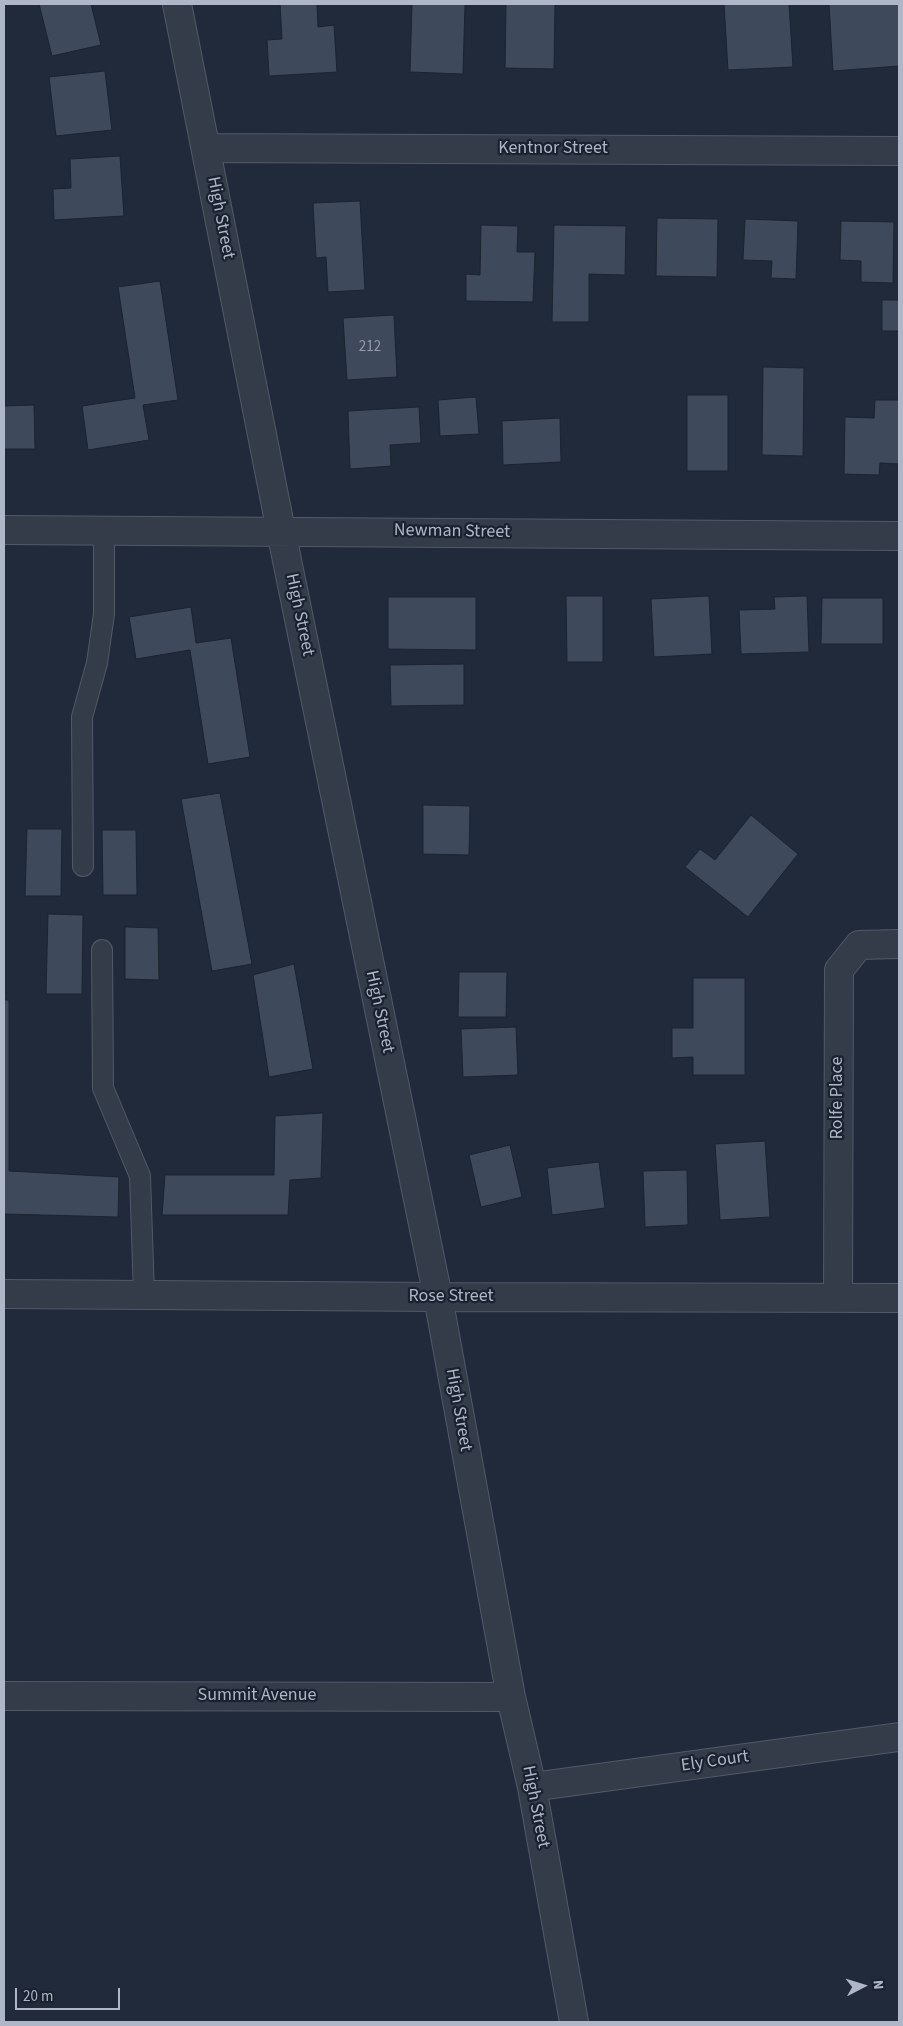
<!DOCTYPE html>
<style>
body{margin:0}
#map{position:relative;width:903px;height:2026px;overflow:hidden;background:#212a3a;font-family:"Source Sans 3",sans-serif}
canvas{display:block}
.frame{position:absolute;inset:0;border:5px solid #afb6c7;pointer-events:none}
.north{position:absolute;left:838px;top:1961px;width:50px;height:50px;-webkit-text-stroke:4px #1a212f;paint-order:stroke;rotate:85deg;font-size:14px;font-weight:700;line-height:20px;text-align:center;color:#afb6c7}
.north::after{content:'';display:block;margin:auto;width:18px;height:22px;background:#afb6c7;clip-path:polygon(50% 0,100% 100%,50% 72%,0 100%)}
.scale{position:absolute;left:15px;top:1988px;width:105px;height:22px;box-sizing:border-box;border:2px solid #afb6c7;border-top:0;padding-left:6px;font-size:15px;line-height:18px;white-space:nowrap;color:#afb6c7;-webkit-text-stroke:4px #1a212f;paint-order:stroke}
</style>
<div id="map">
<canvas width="903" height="2026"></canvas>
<div class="frame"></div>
<div class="north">N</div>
<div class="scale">20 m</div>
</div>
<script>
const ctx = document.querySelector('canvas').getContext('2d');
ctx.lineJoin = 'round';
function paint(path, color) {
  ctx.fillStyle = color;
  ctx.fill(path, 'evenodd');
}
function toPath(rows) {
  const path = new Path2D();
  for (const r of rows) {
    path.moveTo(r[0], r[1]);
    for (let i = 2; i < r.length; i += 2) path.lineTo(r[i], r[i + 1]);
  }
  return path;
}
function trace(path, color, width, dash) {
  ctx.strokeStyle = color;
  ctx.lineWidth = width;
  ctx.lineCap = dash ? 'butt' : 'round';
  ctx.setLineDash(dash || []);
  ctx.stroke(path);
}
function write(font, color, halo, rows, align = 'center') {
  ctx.font = font + ' "Source Sans 3",sans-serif';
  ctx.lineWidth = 4.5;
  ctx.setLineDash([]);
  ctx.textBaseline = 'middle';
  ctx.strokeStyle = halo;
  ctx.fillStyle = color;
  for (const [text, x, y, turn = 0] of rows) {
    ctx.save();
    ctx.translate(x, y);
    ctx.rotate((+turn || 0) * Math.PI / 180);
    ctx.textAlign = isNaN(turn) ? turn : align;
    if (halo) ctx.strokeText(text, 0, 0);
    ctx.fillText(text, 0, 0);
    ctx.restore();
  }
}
const building = toPath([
 [39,4,91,4,101,45,52,56,39,4],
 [280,4,317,4,318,27,334,25,337,72,269,76,267,40,282,39,280,4],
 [412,4,465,4,463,74,410,72,412,4],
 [506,4,555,4,554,69,505,68,506,4],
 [724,4,789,4,793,67,728,70,724,4],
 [829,4,899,4,899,66,833,71,829,4],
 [105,71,112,130,56,136,49,77,105,71],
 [120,156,124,216,54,220,53,189,71,188,70,159,120,156],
 [360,201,365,290,328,292,326,257,316,258,313,203,360,201],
 [657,218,718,219,717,277,656,276,657,218],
 [745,219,798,221,796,279,771,278,772,261,743,260,745,219],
 [841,221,894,222,893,283,861,282,861,261,840,260,841,221],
 [481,225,518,226,517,252,535,252,533,302,466,301,466,274,480,275,481,225],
 [554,225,626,226,625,275,589,274,589,322,552,322,554,225],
 [160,281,178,400,143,405,149,440,88,450,82,406,135,398,118,287,160,281],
 [882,300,899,300,899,331,882,331,882,300],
 [394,315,397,377,347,380,343,318,394,315],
 [763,367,804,368,803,456,762,455,763,367],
 [687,395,728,395,728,471,687,471,687,395],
 [476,397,479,434,440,436,438,400,476,397],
 [875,400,899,400,899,464,880,463,879,475,844,474,845,417,874,418,875,400],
 [34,405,35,449,4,449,4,406,34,405],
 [419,407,421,443,390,445,391,466,350,469,348,411,419,407],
 [560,418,561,462,503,465,502,421,560,418],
 [566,596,603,596,603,662,567,662,566,596],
 [709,596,712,654,654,657,651,599,709,596],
 [807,596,809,652,741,654,739,610,775,609,774,597,807,596],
 [388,597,476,597,476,650,388,649,388,597],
 [822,598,883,598,883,644,821,644,822,598],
 [191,607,196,643,231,638,250,757,208,764,190,650,136,659,129,617,191,607],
 [464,664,464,705,391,706,390,665,464,664],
 [220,793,252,964,212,971,181,799,220,793],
 [423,805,470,806,469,855,423,854,423,805],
 [751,815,798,854,748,917,685,867,700,849,715,860,751,815],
 [27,829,62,829,61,896,25,896,27,829],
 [102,830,136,830,137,895,103,895,102,830],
 [48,914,83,915,82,994,46,994,48,914],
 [125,927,158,928,159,980,125,979,125,927],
 [294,964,313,1069,269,1077,253,975,294,964],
 [459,972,507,972,506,1017,458,1017,459,972],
 [693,978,745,978,745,1075,693,1075,693,1057,672,1058,672,1028,693,1028,693,978],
 [4,1000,9,1000,9,1171,119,1177,118,1217,4,1214,4,1000],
 [516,1027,518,1075,463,1077,461,1029,516,1027],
 [323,1113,321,1178,290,1180,288,1215,162,1215,165,1175,274,1175,275,1116,323,1113],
 [765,1141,770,1217,720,1220,715,1144,765,1141],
 [510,1145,522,1197,481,1207,469,1155,510,1145],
 [599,1162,605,1208,552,1215,547,1168,599,1162],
 [687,1170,688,1225,645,1227,643,1171,687,1170]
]);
const lane = toPath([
 [83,866,82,717,97,663,104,614,104,530],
 [102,950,103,1088,140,1176,144,1295]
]);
const street = toPath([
 [177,4,281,531,438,1297,511,1697,532,1787,574,2022],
 [206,148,899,151],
 [4,530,899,536],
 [4,1294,438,1297,899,1298],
 [838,1297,839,970,859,945,899,944],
 [4,1696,511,1697],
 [532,1787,899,1737]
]);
const numberNames = [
 ["212",370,348]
];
const streetNames = [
 ["Kentnor Street",553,149],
 ["High Street",220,218,79],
 ["Newman Street",452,532,1],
 ["High Street",299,615,78],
 ["High Street",379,1012,78],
 ["Rolfe Place",838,1098,-90],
 ["Rose Street",451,1297],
 ["High Street",458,1410,80],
 ["Summit Avenue",257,1696],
 ["Ely Court",715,1762,-8],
 ["High Street",535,1807,79]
];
paint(building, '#3f495c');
trace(building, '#1c2331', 1);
trace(lane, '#525968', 22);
trace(street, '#525968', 30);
trace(lane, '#343c4a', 20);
trace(street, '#343c4a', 28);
write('15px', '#939bac', null, numberNames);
write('18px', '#afb6c7', '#1a212f', streetNames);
</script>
